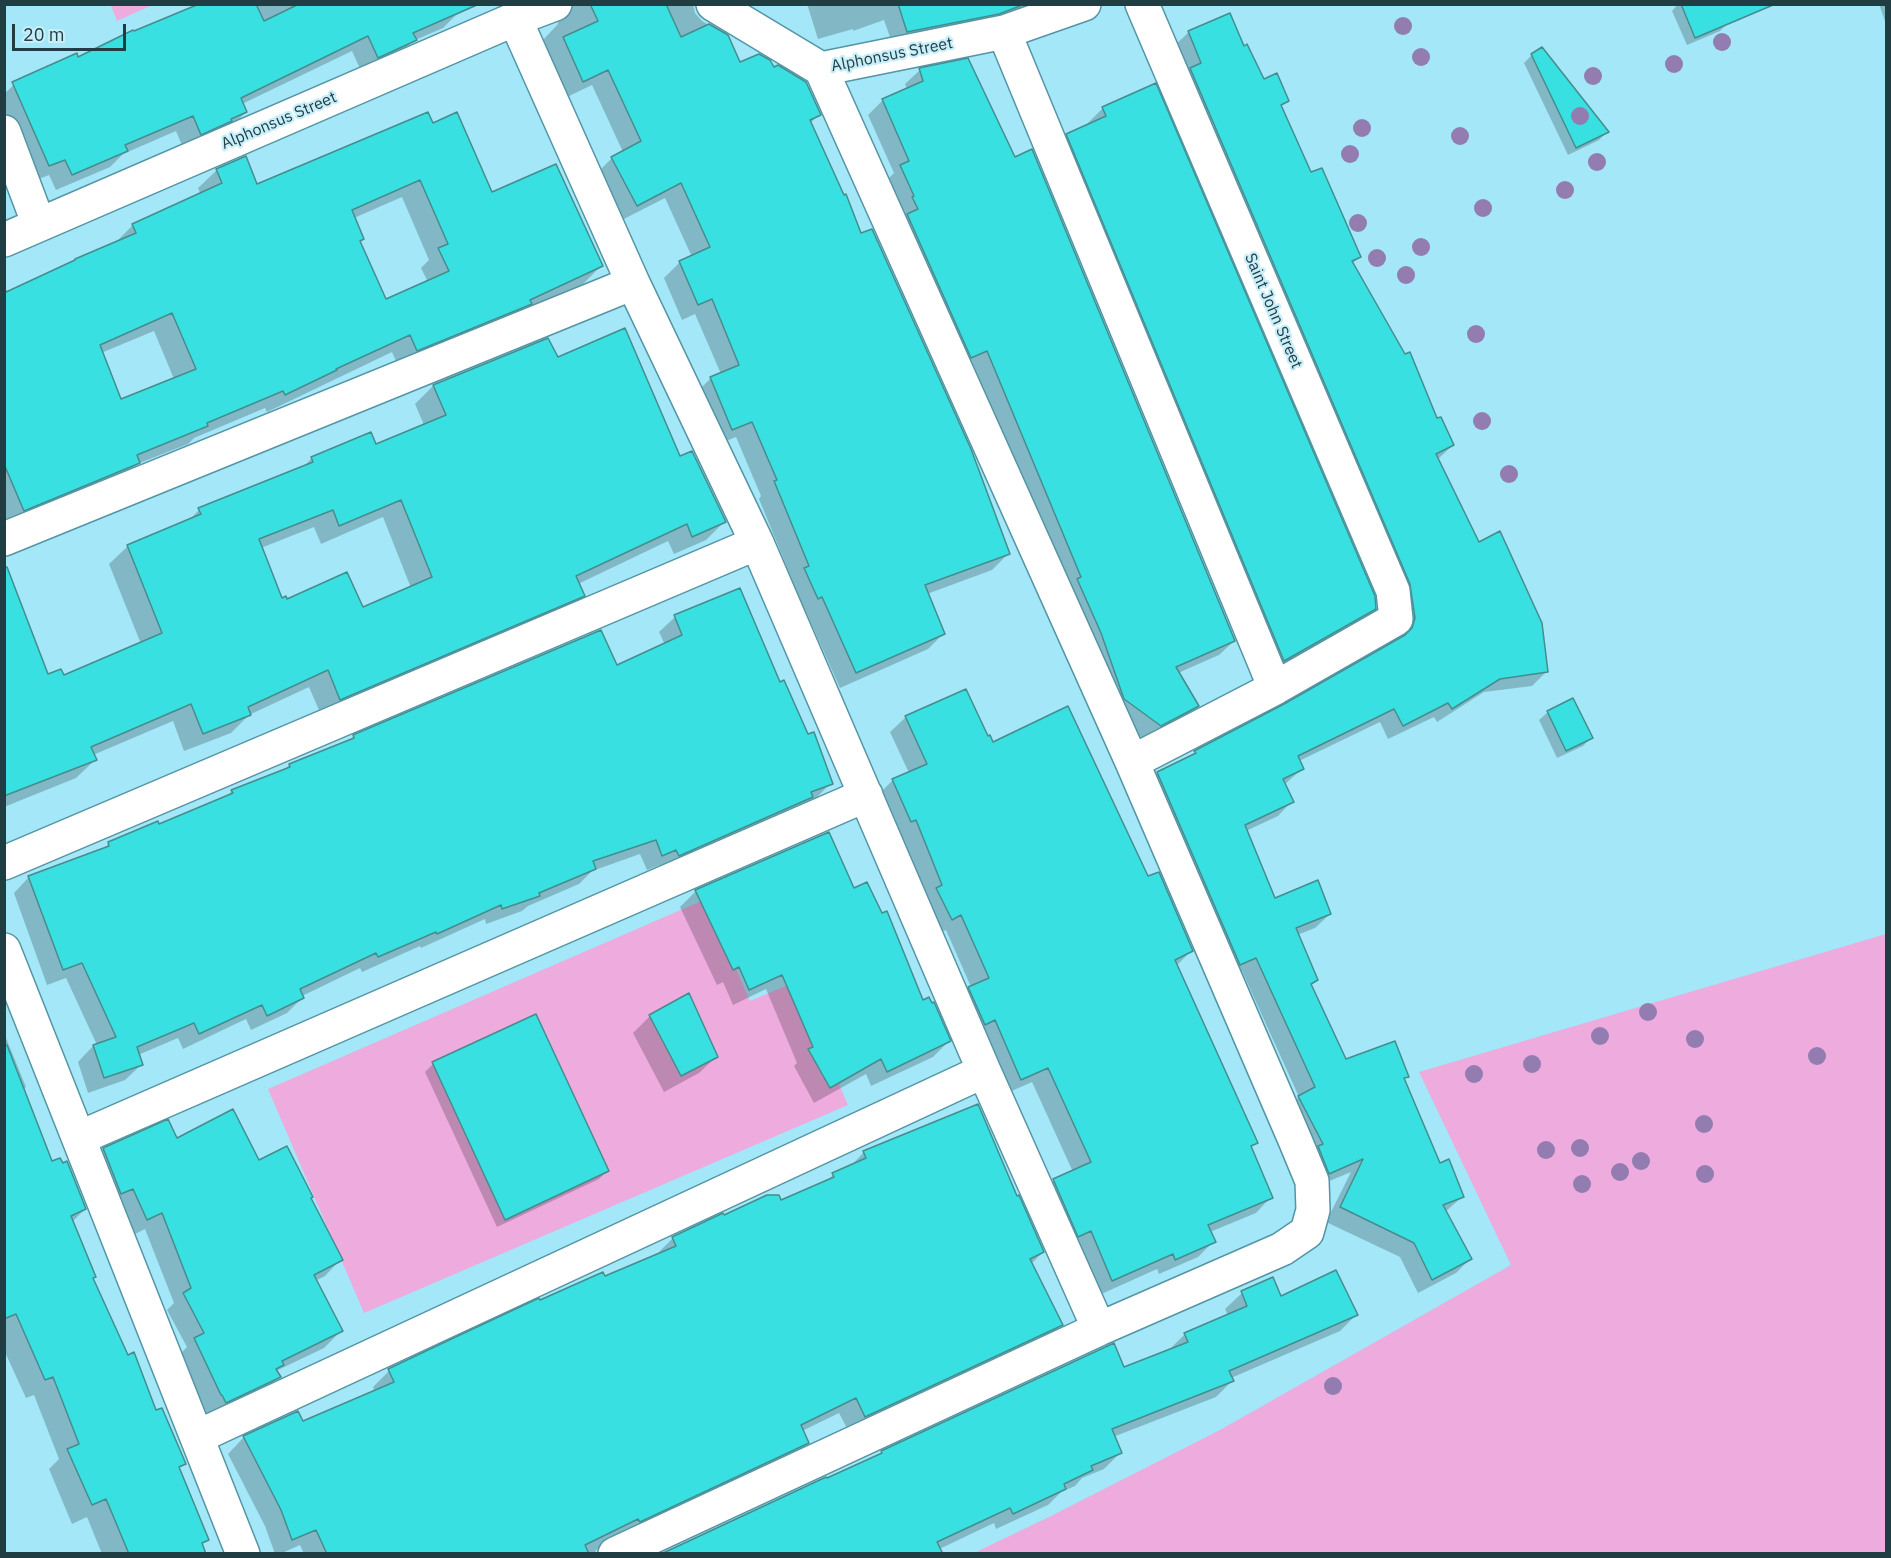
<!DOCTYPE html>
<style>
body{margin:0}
#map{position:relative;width:1891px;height:1558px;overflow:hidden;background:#a3e7f8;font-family:"IBM Plex Sans",sans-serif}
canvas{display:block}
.frame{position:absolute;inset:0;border:6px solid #213d44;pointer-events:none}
.scale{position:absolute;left:12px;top:24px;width:114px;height:27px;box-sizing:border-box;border:3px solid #213d44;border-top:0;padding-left:8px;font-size:18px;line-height:21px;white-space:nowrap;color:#213d44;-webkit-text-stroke:4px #c8eff9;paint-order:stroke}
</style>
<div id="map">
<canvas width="1891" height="1558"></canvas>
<div class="frame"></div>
<div class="scale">20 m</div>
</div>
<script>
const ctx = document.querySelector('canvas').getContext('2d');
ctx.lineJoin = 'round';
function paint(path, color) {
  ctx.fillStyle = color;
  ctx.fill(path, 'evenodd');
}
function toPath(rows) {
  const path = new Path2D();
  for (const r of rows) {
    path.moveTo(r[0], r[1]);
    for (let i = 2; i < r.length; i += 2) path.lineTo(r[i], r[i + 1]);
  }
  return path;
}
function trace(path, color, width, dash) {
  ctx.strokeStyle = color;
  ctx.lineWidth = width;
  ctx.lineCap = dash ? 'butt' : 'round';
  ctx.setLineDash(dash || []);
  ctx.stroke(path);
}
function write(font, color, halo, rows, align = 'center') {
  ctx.font = font + ' "IBM Plex Sans",sans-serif';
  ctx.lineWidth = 4.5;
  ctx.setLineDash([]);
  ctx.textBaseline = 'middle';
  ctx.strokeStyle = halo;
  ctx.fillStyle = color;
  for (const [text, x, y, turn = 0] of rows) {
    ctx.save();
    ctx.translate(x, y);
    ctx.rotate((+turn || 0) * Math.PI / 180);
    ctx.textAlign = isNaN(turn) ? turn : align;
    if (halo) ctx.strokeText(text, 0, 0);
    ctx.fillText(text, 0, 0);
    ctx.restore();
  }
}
const green = toPath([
 [111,5,152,5,117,21],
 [706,899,750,1001,795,982,848,1105,364,1313,268,1089],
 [1886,934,1886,1553,974,1553,1049,1517,1220,1430,1511,1265,1419,1072]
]);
const shadow = toPath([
 [201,4,481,4,456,15,443,28,413,41,399,55,362,73,352,51,242,104,246,112,230,128,184,150,176,131,123,154,110,167,56,190,49,175,23,185,4,113,4,94,17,82,78,59],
 [549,4,693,4,695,13,702,21,727,36,740,64,773,70,819,114,810,124,1008,554,992,570,927,594,944,633,928,649,840,688,806,612,802,614,789,585,793,582,759,499,761,496,736,437,716,445,695,394,711,378,721,374,695,314,682,320,664,278,680,262,692,257,665,198,620,221,596,174,612,158,623,152,592,85,567,97,542,41,558,24,557,13],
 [807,4,1030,4,1020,14,893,46,884,20,853,31,853,29,818,39],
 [1678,4,1740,4,1728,23,1720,31,1687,45,1672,11],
 [1879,4,1886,4,1886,24],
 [1189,32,1243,48,1263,81,1287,100,1280,107,1311,174,1360,257,1352,264,1436,421,1453,445,1438,459,1478,544,1547,671,1532,686,1484,692,1437,722,1434,717,1388,739,1380,722,1299,761,1302,769,1284,785,1292,801,1278,816,1246,831,1274,900,1330,914,1315,928,1297,935,1317,980,1310,986,1345,1061,1407,1076,1403,1080,1439,1165,1462,1197,1445,1212,1470,1259,1456,1273,1418,1293,1400,1257,1326,1222,1351,1172,1315,1187,1284,1112,1299,1097,1242,971,1225,978,1143,788,1158,773,1285,706,1399,640,1401,632,1174,46],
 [1532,55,1607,132,1599,140,1568,155,1524,63],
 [920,70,1234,641,1219,655,1178,673,1197,706,1183,720,1145,740,1110,714,1067,591,973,365,956,371,886,181,894,173,868,115,883,100,907,89,905,84],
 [1103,108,1374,608,1357,625,1267,677,1051,152,1067,135,1087,127,1086,125],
 [432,125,491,194,601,266,582,285,399,368,392,352,267,412,265,408,194,438,188,444,137,464,120,481,4,525,4,291,7,290,8,293,114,244,133,225,201,195,198,188,217,170,256,186],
 [402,197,429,260,421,268,428,282,385,301,359,242,354,218],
 [154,331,174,379,120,401,101,353],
 [548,340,557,359,679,458,724,522,706,540,674,554,668,541,578,584,583,595,565,614,322,717,309,687,249,715,231,733,184,751,173,721,93,755,95,760,76,778,4,807,4,599,47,676,63,677,141,644,109,564,128,546,188,521,199,510,302,468,312,458,376,446,424,425,415,404,433,386],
 [383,517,411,588,362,609,281,600,261,548,314,527,321,544],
 [675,617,779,684,831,783,815,799,807,802,796,813,663,871,660,865,647,870,640,854,592,871,579,884,528,906,522,911,486,924,485,919,421,948,420,946,362,972,360,968,302,996,303,997,287,1013,251,1030,246,1019,183,1049,178,1038,138,1055,141,1065,125,1080,88,1093,78,1062,93,1046,97,1045,66,978,47,985,14,893,29,877,102,850,109,844,158,826,225,798,232,791,284,771,289,765,349,741,354,737,617,667,665,645,659,632],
 [1573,700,1591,738,1583,746,1557,758,1539,720,1548,712],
 [906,717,987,738,1148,878,1191,951,1176,966,1256,1143,1250,1148,1271,1197,1256,1213,1210,1232,1214,1241,1198,1257,1159,1274,1157,1269,1097,1296,1038,1196,1054,1181,1073,1172,1032,1082,1005,1094,953,1004,971,987,946,930,936,934,877,796,893,780,909,773,890,732],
 [853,890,922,1002,949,1041,933,1057,871,1086,866,1074,814,1103,794,1066,797,1063,766,989,733,1005,723,982,717,985,680,907,696,891],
 [650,1016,716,1057,699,1073,664,1092,633,1033],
 [4,1033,26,1087,23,1090,51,1163,85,1209,72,1222,92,1279,127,1357,184,1463,178,1469,207,1539,201,1545,204,1554,102,1554,87,1517,72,1524,49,1469,59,1459,34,1395,26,1398,4,1350],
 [433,1064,607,1171,599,1179,497,1227,425,1072],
 [168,1121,176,1140,258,1162,310,1198,341,1259,325,1276,315,1281,341,1331,324,1348,276,1371,279,1377,262,1394,209,1418,205,1410,204,1411,178,1356,187,1347,167,1310,174,1303,145,1229,131,1236,87,1166,103,1149],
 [864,1152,1016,1198,1043,1252,1031,1264,1061,1325,1045,1341,849,1432,839,1413,802,1431,808,1443,791,1459,596,1550,595,1554,304,1554,300,1545,280,1554,275,1554,265,1526,228,1454,244,1437,302,1423,375,1392,373,1387,389,1371,540,1302,604,1278,657,1254,673,1238,724,1217,781,1202,826,1182,833,1175,850,1167],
 [1272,1279,1281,1298,1356,1315,1340,1331,1231,1378,1232,1381,1216,1397,1113,1437,1120,1453,1104,1469,1082,1478,1075,1486,1061,1492,1048,1505,996,1529,994,1523,931,1553,826,1480,878,1457,882,1452,1124,1369,1168,1351,1185,1334,1228,1315,1225,1309,1242,1293]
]);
const building = toPath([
 [199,4,256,4,264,21,299,4,479,4,413,33,417,40,378,58,368,36,241,98,247,112,231,119,232,121,201,135,193,116,125,145,128,151,72,175,65,160,49,166,12,82,77,53,78,57,133,30,134,31,199,4],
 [590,4,666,4,681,37,709,24,728,35,740,62,759,54,770,60,774,67,778,65,806,82,821,115,810,120,844,195,846,194,861,233,872,229,971,449,1010,554,925,585,945,634,856,673,822,597,818,599,804,568,809,566,774,481,777,480,752,422,732,430,710,377,739,365,712,299,698,305,679,261,710,247,681,183,637,206,611,157,641,141,608,70,583,82,563,37,598,21,590,4],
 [898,4,1020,4,1020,6,999,14,907,32,898,4],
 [1681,4,1773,4,1773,5,1695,38,1681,4],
 [1230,13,1244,46,1247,44,1264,79,1277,73,1289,101,1281,105,1311,172,1322,168,1361,257,1352,261,1405,354,1410,352,1437,418,1441,417,1454,445,1436,454,1479,542,1500,531,1542,623,1548,672,1500,679,1452,709,1448,703,1403,726,1394,709,1298,756,1304,769,1283,779,1294,802,1245,825,1275,898,1318,880,1331,914,1296,928,1318,980,1311,984,1346,1059,1395,1041,1409,1077,1404,1078,1440,1163,1449,1159,1464,1197,1443,1205,1472,1259,1432,1280,1414,1243,1340,1207,1363,1159,1329,1174,1318,1146,1323,1144,1298,1096,1315,1087,1256,958,1240,965,1157,772,1196,753,1194,751,1284,704,1405,635,1412,628,1415,618,1410,584,1190,68,1201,63,1188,31,1230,13],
 [1542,47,1609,132,1576,148,1531,54,1542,47],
 [968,58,1015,157,1032,149,1235,641,1176,667,1199,706,1161,726,1124,699,1101,633,1077,579,1081,577,987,351,971,358,907,214,918,209,912,197,914,196,900,165,909,161,882,99,923,81,919,68,968,58],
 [1156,83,1375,596,1376,609,1284,661,1066,134,1106,116,1102,107,1156,83],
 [428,112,433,123,457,112,492,192,556,164,603,266,530,300,532,304,417,351,410,335,336,369,337,370,285,395,283,391,207,423,208,426,137,455,140,463,24,511,4,464,4,293,75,260,75,259,136,233,132,224,222,183,216,169,246,156,257,184,428,112],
 [420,180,448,244,438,248,449,271,386,299,360,241,364,239,352,210,420,180],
 [172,313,196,369,121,399,100,345,172,313],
 [625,328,680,456,692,451,726,522,692,537,687,524,576,576,585,596,340,700,328,670,248,707,251,715,203,734,191,704,91,747,97,760,4,796,4,568,7,567,48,674,61,669,64,675,162,633,127,545,201,514,198,508,313,462,311,457,371,432,376,444,446,415,433,385,548,338,558,357,625,328],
 [401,500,432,577,363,607,347,572,287,599,286,596,282,598,259,539,333,510,339,526,401,500],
 [740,588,780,682,784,680,808,734,814,732,833,784,811,792,813,797,679,856,676,850,662,856,656,840,593,861,596,869,539,893,540,896,502,909,501,905,437,934,436,932,378,957,376,953,300,989,304,998,267,1016,262,1005,199,1034,194,1023,137,1047,143,1065,104,1078,93,1045,116,1037,82,963,63,970,28,876,109,846,108,842,158,821,159,824,233,793,231,790,290,767,289,764,354,738,353,735,355,734,601,630,617,665,682,635,674,615,740,588],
 [966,689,988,736,990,735,993,742,1068,706,1148,876,1159,872,1193,951,1175,960,1258,1143,1251,1146,1273,1198,1208,1225,1216,1242,1175,1260,1173,1254,1112,1281,1091,1231,1078,1237,1053,1179,1091,1162,1048,1068,1021,1080,995,1020,985,1025,968,987,989,978,961,915,952,920,936,888,942,885,916,820,911,822,892,779,927,764,905,716,966,689],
 [1573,698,1593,738,1566,751,1547,711,1573,698],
 [829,832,854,888,867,882,882,913,887,911,923,1000,929,997,932,1003,934,1002,951,1041,887,1072,881,1059,830,1088,808,1049,813,1047,782,975,749,990,739,967,733,970,695,890,829,832],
 [689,993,718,1057,681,1076,649,1015,689,993],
 [536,1014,609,1171,505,1220,432,1062,536,1014],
 [4,1045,7,1045,52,1161,60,1158,63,1163,67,1161,86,1209,71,1216,96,1277,93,1278,128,1355,134,1352,156,1410,162,1408,186,1464,179,1467,209,1540,202,1543,206,1554,129,1554,106,1499,92,1505,67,1449,79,1444,53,1377,45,1380,16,1314,4,1319,4,1045],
 [978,1104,1017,1196,1019,1195,1044,1252,1030,1259,1063,1325,865,1417,856,1398,801,1425,809,1443,640,1522,638,1519,585,1545,589,1554,327,1554,316,1530,292,1540,281,1510,243,1436,298,1411,303,1421,394,1382,388,1369,447,1341,539,1298,540,1300,603,1272,605,1276,676,1246,672,1237,723,1213,724,1215,767,1195,779,1195,781,1200,834,1177,832,1173,866,1158,863,1151,978,1104],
 [233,1109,259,1160,287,1146,313,1197,311,1198,343,1260,314,1275,343,1331,282,1361,284,1365,276,1369,281,1377,226,1403,222,1395,221,1395,194,1338,204,1333,183,1293,191,1288,162,1213,147,1220,133,1189,121,1194,103,1148,168,1119,177,1138,233,1109],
 [1336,1270,1358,1315,1229,1371,1234,1381,1112,1429,1122,1453,1091,1466,1093,1470,1064,1484,1066,1489,1013,1514,1010,1508,937,1542,943,1554,661,1554,826,1477,827,1478,882,1453,881,1451,1114,1343,1124,1367,1188,1342,1184,1333,1247,1306,1241,1291,1273,1277,1281,1296,1336,1270]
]);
const street = toPath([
 [713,4,821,69,1004,32,1084,4],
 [515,19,633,283,757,543,984,1071,1099,1329],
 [1004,32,1275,688],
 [4,132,39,225],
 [4,240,515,19,555,4],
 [4,539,633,283],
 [1132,762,1275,688,1396,619,1393,591,1142,4],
 [4,863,757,543],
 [4,950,243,1554],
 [79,1138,866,795],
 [197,1437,984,1071],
 [615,1554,1099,1329,1282,1249,1307,1232,1313,1210,1312,1181,1295,1140,1132,762,821,69]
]);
const trees = [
 [1403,26],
 [1722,42],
 [1421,57],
 [1674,64],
 [1593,76],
 [1580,116],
 [1362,128],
 [1460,136],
 [1350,154],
 [1597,162],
 [1565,190],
 [1483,208],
 [1358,223],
 [1421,247],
 [1377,258],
 [1406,275],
 [1476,334],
 [1482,421],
 [1509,474],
 [1648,1012],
 [1600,1036],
 [1695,1039],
 [1817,1056],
 [1532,1064],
 [1474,1074],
 [1704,1124],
 [1580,1148],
 [1546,1150],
 [1641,1161],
 [1620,1172],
 [1705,1174],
 [1582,1184],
 [1333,1386]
];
const streetNames = [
 ["Alphonsus Street",892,55,-11],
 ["Alphonsus Street",279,121,-23],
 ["Saint John Street",1273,311,67]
];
paint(green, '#edabde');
paint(shadow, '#0003');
paint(building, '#39e0e1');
trace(building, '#458c8c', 1.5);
trace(street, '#5495a5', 36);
trace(street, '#fff', 33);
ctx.fillStyle = '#937cb0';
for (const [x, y] of trees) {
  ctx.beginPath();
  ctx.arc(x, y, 9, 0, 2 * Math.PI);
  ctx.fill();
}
write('16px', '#213d44', '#c8eff9', streetNames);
</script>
